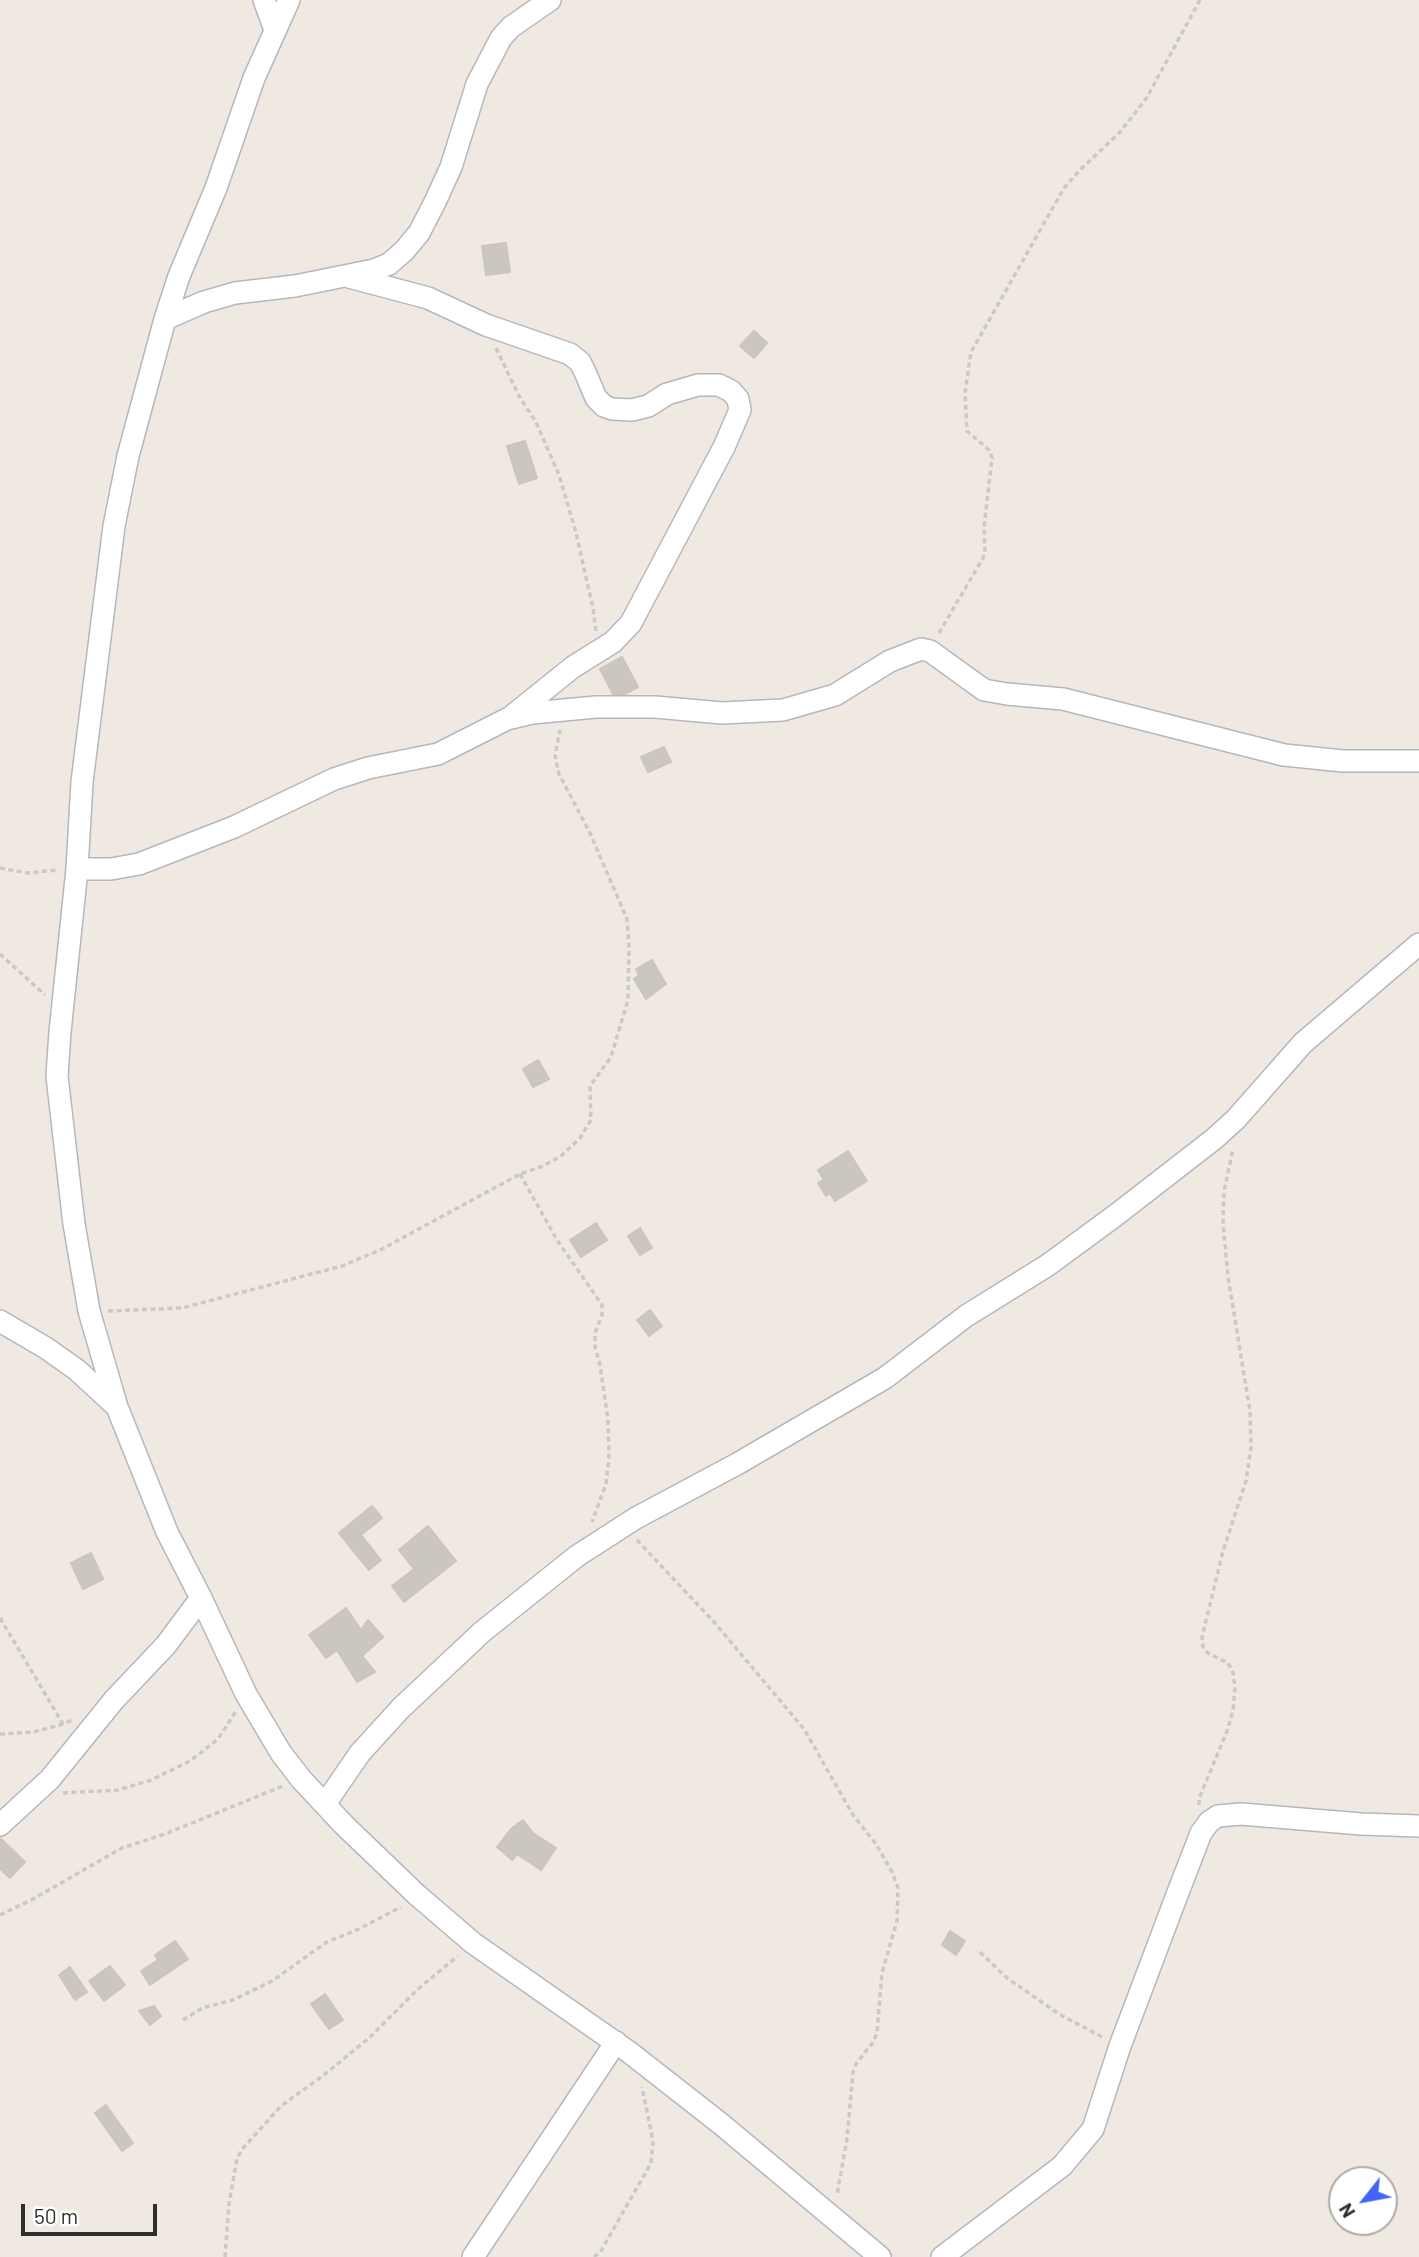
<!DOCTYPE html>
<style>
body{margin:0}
#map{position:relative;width:1419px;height:2257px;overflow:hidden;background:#efe9e1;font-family:Barlow,sans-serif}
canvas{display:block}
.north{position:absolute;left:1328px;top:2166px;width:70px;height:70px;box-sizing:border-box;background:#fff;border:2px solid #ababab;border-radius:50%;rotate:239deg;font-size:19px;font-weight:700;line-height:28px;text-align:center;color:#2e2e2e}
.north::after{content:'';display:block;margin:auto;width:24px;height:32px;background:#4264fb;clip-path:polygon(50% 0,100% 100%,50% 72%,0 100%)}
.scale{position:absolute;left:21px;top:2204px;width:136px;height:32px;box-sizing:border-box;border:4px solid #2e2e2e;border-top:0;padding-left:9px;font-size:21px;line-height:24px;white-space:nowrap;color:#2e2e2e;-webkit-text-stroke:5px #fff;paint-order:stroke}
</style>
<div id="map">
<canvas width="1419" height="2257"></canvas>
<div class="north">N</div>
<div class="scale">50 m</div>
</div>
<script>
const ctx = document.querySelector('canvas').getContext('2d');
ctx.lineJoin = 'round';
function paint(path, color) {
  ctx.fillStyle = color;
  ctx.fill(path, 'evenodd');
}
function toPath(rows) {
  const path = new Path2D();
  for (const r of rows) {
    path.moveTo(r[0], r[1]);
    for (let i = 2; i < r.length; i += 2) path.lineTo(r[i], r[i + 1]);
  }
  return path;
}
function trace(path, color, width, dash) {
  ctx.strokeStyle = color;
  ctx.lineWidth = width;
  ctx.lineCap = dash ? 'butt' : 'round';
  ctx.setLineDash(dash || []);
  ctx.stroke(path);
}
const building = toPath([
 [506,243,510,272,486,275,482,246,506,243],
 [754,331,767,343,754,358,740,346,754,331],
 [525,441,537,478,519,484,507,446,525,441],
 [622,657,638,687,625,694,613,694,600,669,622,657],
 [664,747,671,762,648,772,641,757,664,747],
 [652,960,666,984,646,999,634,979,639,975,636,969,652,960],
 [538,1060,549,1079,533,1087,523,1069,538,1060],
 [848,1151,867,1181,835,1201,830,1193,826,1196,818,1183,824,1180,818,1170,848,1151],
 [596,1223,607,1240,581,1257,570,1240,596,1223],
 [640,1228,652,1248,640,1255,628,1236,640,1228],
 [650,1310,662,1326,649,1336,637,1320,650,1310],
 [372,1506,382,1518,361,1535,381,1560,369,1570,339,1533,372,1506],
 [428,1526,456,1561,404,1602,392,1586,414,1569,399,1550,428,1526],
 [91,1553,103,1579,83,1589,71,1563,91,1553],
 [346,1608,361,1630,368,1620,383,1637,362,1656,375,1672,357,1682,337,1650,326,1658,309,1635,346,1608],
 [523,1820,533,1833,556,1848,541,1870,517,1854,512,1860,497,1847,511,1829,523,1820],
 [0,1838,25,1862,10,1878,0,1869,0,1838],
 [950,1931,965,1941,956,1955,942,1945,950,1931],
 [175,1941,188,1959,150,1985,141,1971,158,1960,155,1955,175,1941],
 [110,1966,125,1985,104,2001,89,1981,110,1966],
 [70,1967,87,1992,75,2000,59,1975,70,1967],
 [325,1994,343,2020,329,2029,311,2004,325,1994],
 [154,2006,161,2016,150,2025,139,2011,154,2006],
 [106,2105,133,2143,122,2151,95,2113,106,2105]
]);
const path = toPath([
 [496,348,519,396,536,422,559,475,575,529,593,608,596,632],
 [939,633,983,558,985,550,984,527,992,458,989,450,967,431,965,393,971,352,1064,188,1079,171,1120,132,1146,99,1200,0],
 [0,868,28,873,57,870],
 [0,954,45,995],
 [520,1174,557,1240,602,1305,602,1315,595,1333,595,1347,600,1365,608,1419,609,1457,606,1484,592,1522],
 [108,1311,182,1308,342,1266,382,1249,520,1174,543,1166,561,1156,580,1138,591,1120,590,1086,611,1057,628,1000,629,947,627,919,590,833,559,774,555,756,560,730],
 [637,1540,714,1622,804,1729,853,1815,876,1844,892,1872,898,1888,897,1921,882,1973,877,2032,874,2041,856,2064,853,2072,847,2139,837,2195],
 [0,1618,63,1724],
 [0,1734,34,1732,63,1724,74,1719],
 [63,1793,118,1790,151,1780,190,1761,218,1739,236,1711],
 [1199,1805,1199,1799,1227,1731,1233,1711,1235,1687,1233,1673,1228,1663,1208,1653,1203,1647,1202,1637,1223,1551,1246,1481,1251,1448,1250,1411,1228,1277,1223,1222,1224,1191,1233,1149],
 [0,1915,33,1899,122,1848,165,1834,283,1786],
 [980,1952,1007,1978,1059,2014,1102,2037],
 [183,2020,202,2008,233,2000,272,1981,327,1942,359,1929,401,1907],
 [225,2257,229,2204,237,2158,244,2147,281,2106,324,2075,369,2038,418,1989,458,1956],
 [594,2257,601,2251,651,2163,653,2141,642,2087]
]);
const minor = toPath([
 [264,0,275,30],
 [289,0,254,78,216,188,179,276,165,319,128,456,114,526,82,782,77,869,60,1032,57,1076,74,1224,89,1311,117,1407,167,1532,201,1598,246,1694,281,1753,301,1779,344,1825,417,1895,473,1943,629,2052,721,2124,880,2257],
 [349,277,428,298,486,325,570,354,580,362,585,372,596,398,604,406,612,409,632,410,648,406,667,394,698,385,719,385,731,391,738,399,740,410,724,447,631,623,613,642,573,667,512,716],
 [165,319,204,302,235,293,295,286,374,270,389,264,404,251,419,233,435,202,451,167,477,84,501,38,511,27,550,0],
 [77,869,111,869,139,864,234,827,334,779,368,768,438,754,507,719,532,713,596,707,655,707,722,713,783,710,835,695,890,661,921,649,930,651,984,690,1007,694,1063,699,1284,755,1343,761,1419,761],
 [0,1321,46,1348,77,1370,116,1406],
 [325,1804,360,1753,401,1708,482,1632,577,1556,636,1518,737,1464,885,1378,966,1316,1048,1265,1116,1215,1214,1139,1236,1119,1303,1043,1419,944],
 [0,1825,50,1779,114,1700,166,1645,201,1598],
 [473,2257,616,2042],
 [942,2257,1062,2166,1093,2129,1120,2046,1177,1895,1201,1833,1209,1822,1218,1816,1241,1814,1361,1824,1419,1826]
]);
paint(building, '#cbc7bf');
trace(building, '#cbc5ba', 2);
trace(minor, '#b4b7c1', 24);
trace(path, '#c9c9c9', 3.5, [5, 3.5]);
trace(minor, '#fff', 21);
</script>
